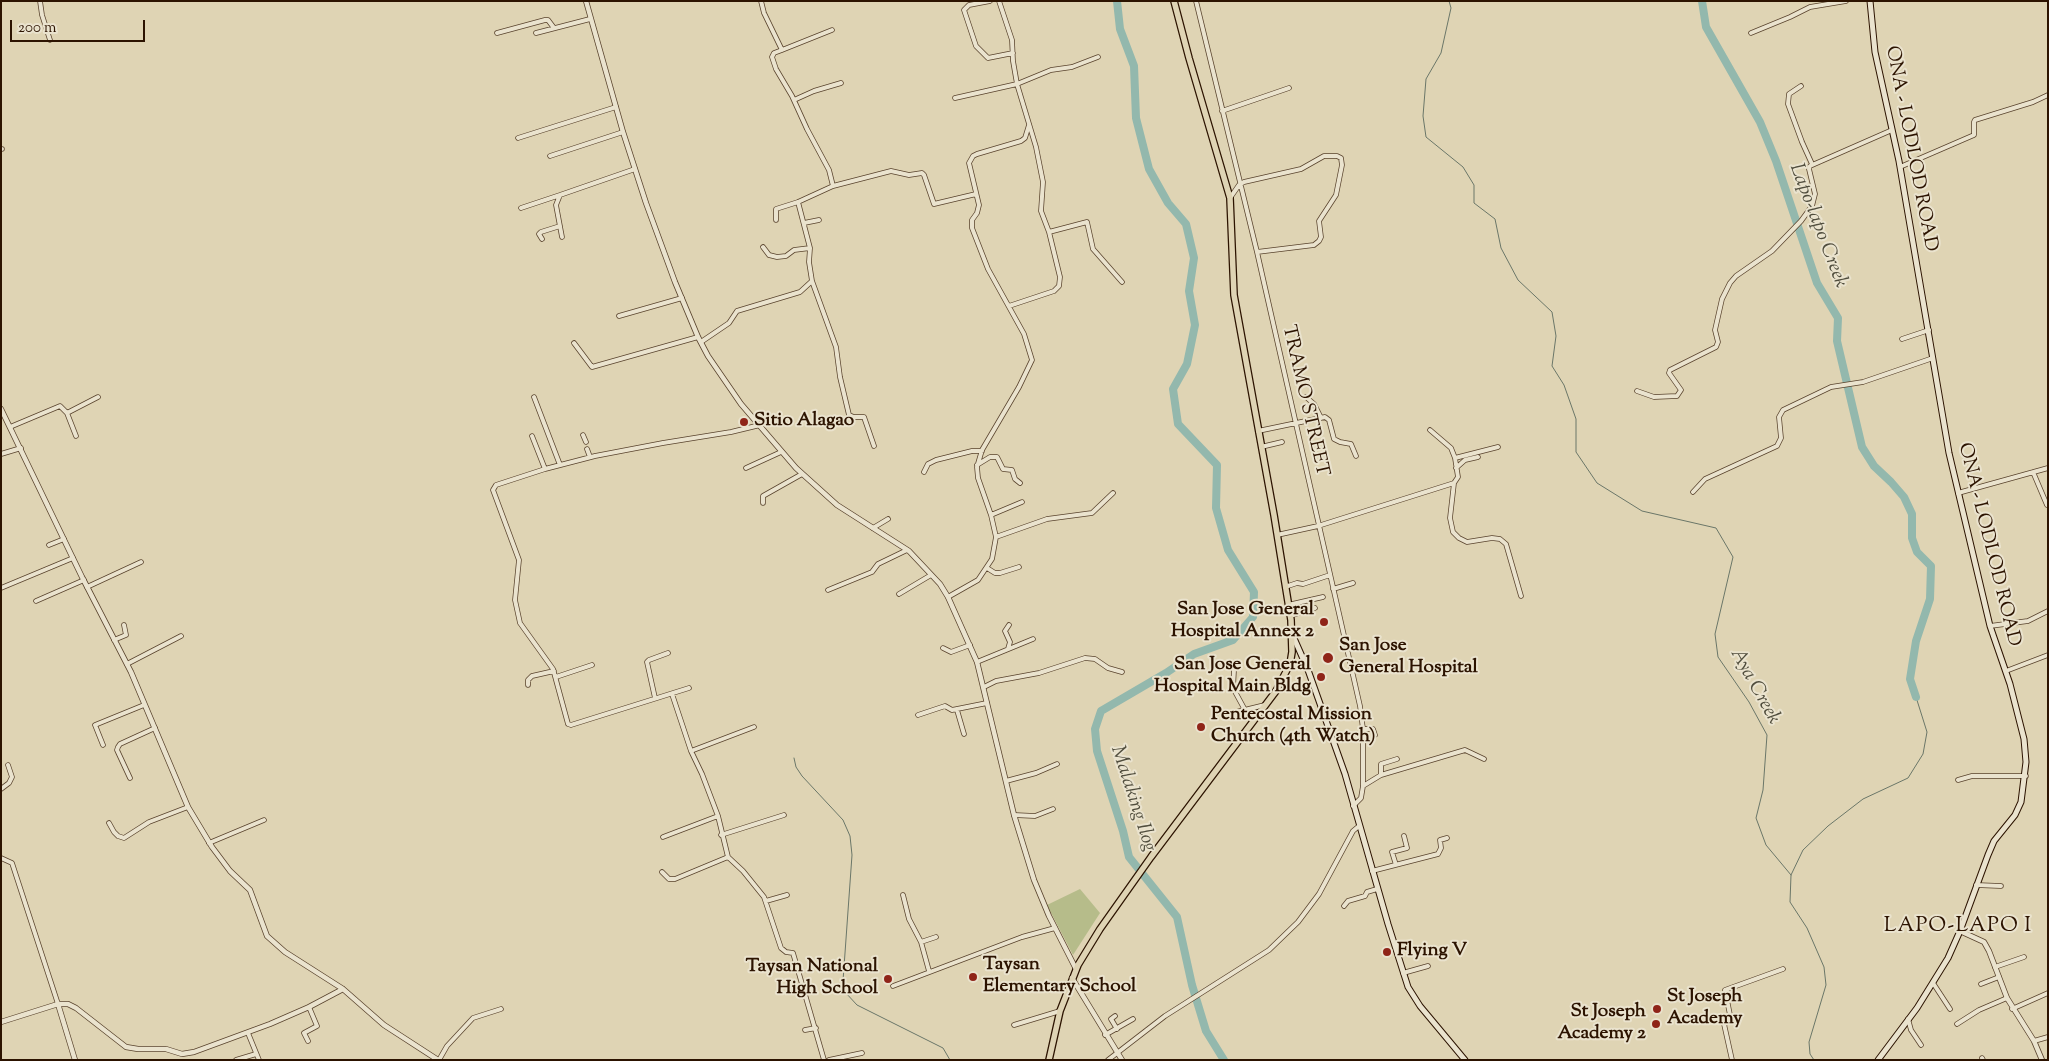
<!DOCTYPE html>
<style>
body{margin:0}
#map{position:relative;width:2049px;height:1061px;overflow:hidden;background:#dfd4b4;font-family:"Sorts Mill Goudy",serif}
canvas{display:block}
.frame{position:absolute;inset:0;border:2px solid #2c1300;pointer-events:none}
.scale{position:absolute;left:10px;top:20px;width:135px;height:22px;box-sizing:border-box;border:2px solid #2c1300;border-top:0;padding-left:6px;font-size:15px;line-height:18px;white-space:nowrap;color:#2c1300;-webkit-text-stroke:4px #eae3ce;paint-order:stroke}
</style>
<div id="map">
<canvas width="2049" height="1061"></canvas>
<div class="frame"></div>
<div class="scale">200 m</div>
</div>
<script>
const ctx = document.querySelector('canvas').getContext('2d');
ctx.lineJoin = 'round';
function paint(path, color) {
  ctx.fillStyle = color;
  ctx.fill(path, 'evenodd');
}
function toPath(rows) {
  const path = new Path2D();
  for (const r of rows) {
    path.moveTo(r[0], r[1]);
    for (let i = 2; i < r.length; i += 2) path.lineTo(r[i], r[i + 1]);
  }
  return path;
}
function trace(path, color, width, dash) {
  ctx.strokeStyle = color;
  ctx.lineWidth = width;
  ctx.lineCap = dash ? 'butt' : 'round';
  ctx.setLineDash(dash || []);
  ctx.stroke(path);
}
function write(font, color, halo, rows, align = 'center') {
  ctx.font = font + ' "Sorts Mill Goudy",serif';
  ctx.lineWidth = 4;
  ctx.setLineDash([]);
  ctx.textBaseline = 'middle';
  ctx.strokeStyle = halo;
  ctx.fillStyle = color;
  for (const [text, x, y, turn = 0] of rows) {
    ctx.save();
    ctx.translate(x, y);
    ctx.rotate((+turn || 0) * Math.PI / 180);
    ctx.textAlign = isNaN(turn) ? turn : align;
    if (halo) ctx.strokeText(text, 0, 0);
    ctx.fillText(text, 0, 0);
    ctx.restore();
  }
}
const green = toPath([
 [1080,889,1100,913,1073,955,1047,905]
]);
const stream = toPath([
 [1449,1,1451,8,1441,53,1426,79,1423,116,1426,137,1463,167,1474,185,1474,203,1495,219,1501,248,1518,280,1552,312,1556,336,1552,366,1564,385,1576,419,1576,452,1597,483,1642,511,1716,528,1733,557,1715,634,1718,657,1749,702,1767,735,1763,790,1756,818,1766,845,1791,875],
 [794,758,796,767,802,776,843,820,850,836,852,855,843,981,845,992,857,1005,943,1048,950,1060],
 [1814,1060,1810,1054,1809,1042,1826,985,1824,967,1807,928,1790,902,1791,875,1803,850,1828,826,1863,799,1908,778,1923,754,1927,732,1916,697]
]);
const river = toPath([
 [1117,1,1120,29,1134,66,1136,118,1149,169,1168,203,1186,224,1194,258,1189,291,1195,325,1187,364,1173,389,1178,424,1217,465,1216,508,1228,550,1254,592,1253,617,1233,640,1194,654,1166,673,1101,711,1095,729,1097,751,1123,831,1129,857,1177,917,1192,985,1206,1031,1224,1060],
 [1702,1,1706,27,1760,122,1776,161,1817,283,1838,318,1837,341,1862,447,1874,466,1891,482,1904,497,1912,514,1912,538,1917,552,1931,566,1930,599,1916,641,1910,679,1916,697]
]);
const minor = toPath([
 [40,1,42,15,50,40],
 [761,1,764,13,782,50],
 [990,1,969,5,964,10,976,46,988,58,1013,53],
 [999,1,1012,40,1013,61,1017,84,1036,147,1043,182,1041,211,1049,232,1060,277,1059,286,1054,291,1009,306],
 [1196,1,1257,252,1360,706,1363,729,1363,786,1361,798,1353,806],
 [832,30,782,50,774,53,772,57,776,69,792,96,807,129,829,170,833,186],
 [497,33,545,20,548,20,554,28],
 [536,33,590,19],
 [1751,33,1790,17,1810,7,1846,1],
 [1801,86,1789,94,1788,104,1802,142,1812,164],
 [955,98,1017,84,1051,70,1072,67,1098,57],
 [794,100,814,91,841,83],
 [1222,111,1289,88],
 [518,138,616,107],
 [1,149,2,149],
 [550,156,623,132],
 [1900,167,1974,135,1974,122,1975,120,2033,102,2048,95],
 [1230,198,1239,185,1244,182,1301,169,1324,156,1337,156,1341,158,1342,165,1336,195,1319,221,1321,237,1319,241,1314,245,1257,252],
 [521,208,560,195],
 [776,220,776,209,798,202],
 [804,223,819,220],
 [1049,232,1087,222,1093,249,1122,282],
 [562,237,556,205,560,195,635,169],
 [542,239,539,234,541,232,560,226],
 [763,247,769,255,777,257,786,256,794,250,810,248],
 [619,316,682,298],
 [1902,339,1929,330],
 [701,342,729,323,737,311,800,292,812,281],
 [574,343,592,367,698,337],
 [1637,391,1654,397,1677,396,1681,390,1669,373,1670,370,1716,347,1718,342,1715,330,1722,299,1730,283,1736,276,1772,251,1801,221,1812,206,1815,194,1809,169,1810,166,1892,130],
 [534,397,560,465],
 [1306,397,1314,404,1321,418],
 [10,427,60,406,67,413],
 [1258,431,1325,417,1329,420,1334,439,1340,442,1351,444,1356,456],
 [583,435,586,442],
 [76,436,67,413,98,397],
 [532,436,545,469],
 [874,446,864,417,854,417,849,415,840,377,836,347,812,281,809,262,810,248,798,202,833,186,891,171,909,175,922,173,924,175,934,204,976,194],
 [1261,447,1282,442],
 [587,449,590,457],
 [1,454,21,448],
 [1455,458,1498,447],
 [977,465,990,457,997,457,1003,469,1012,470,1015,479,1020,483],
 [746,468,781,452],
 [1456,468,1465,460,1478,457],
 [924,472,928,464,936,460,972,451,982,451],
 [2033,472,2047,505],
 [1454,483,1450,518,1453,532,1459,538,1467,542,1492,538,1500,539,1506,544,1521,596],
 [1693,492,1705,479,1777,446,1781,438,1779,417,1783,410,1831,387,1863,382,1933,358],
 [1958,493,2048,468],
 [763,503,763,496,802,474],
 [991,515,1022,502],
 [873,528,888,519],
 [1277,535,1318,526,1454,483,1458,477,1455,458,1451,448,1430,430],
 [996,537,1047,519,1092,513,1113,493],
 [49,545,64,539],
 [987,568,995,573,1000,573,1019,567],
 [87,587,141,562],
 [1285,587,1297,583,1303,584,1330,575],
 [1,588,73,558],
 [1333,589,1353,583],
 [828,590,872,572,878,564,907,550],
 [899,594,931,575],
 [948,597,978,580,992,559,996,537,991,515,978,478,977,467,982,450,1019,387,1032,360,1024,334,988,269,972,228,972,220,977,213,979,205,969,163,973,156,977,154,1021,141,1025,138,1029,125],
 [36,601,84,580],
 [1288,605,1323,597],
 [1290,616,1315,608],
 [1990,626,2028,621,2048,611],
 [114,640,126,635,124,625],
 [943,648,951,652,970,645],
 [1008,649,1010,642,1005,631,1009,625],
 [977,662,1033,639],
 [127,664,181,636],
 [1234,670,1233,688,1245,710],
 [2006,671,2048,655],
 [556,677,592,665],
 [528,685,528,680,532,676,554,671],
 [984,687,996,681,1039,673,1085,658,1095,659,1108,668,1122,672],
 [689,688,571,725,568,724,553,669,520,623,515,600,519,560,493,490,496,485,545,469,595,456,663,443,731,432,760,425],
 [672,694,691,751,702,774,718,816,728,857,743,871,764,897,781,948,786,952,793,953,824,1060],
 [655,698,647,662,649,660,668,653],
 [1218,709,1224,715,1265,705],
 [957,710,964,734],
 [918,715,945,706,952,710,987,703],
 [1363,729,1373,729,1375,735],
 [103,745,95,725,144,705],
 [691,751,754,727],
 [1381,775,1381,764,1397,759],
 [130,778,117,750,118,747,120,744,155,728],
 [1958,780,1972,776,2026,776],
 [1006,781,1036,773,1057,764],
 [1363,786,1381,775,1465,750,1484,759],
 [1,789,9,783,12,777,8,765],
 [1014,815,1035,816,1053,809],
 [109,823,114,832,118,836,124,838,149,822,188,807],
 [721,835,784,815],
 [663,837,718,816],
 [209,843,264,820],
 [1,858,12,863,58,1004],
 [1396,865,1392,852,1407,848,1404,836],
 [1372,871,1438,854,1441,848,1440,840,1447,838],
 [662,872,669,879,675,879,728,857],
 [1976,885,2001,886],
 [903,895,909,919,921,942,929,971],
 [766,901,787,895],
 [1344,906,1348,901,1365,896,1367,892,1377,889],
 [921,942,936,937],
 [1995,967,2024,957],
 [1403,973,1428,966],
 [1933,983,1950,1009],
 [1981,984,1999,977],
 [893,986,1022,937,1055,928],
 [2012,1009,2048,993],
 [1115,1016,1111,1019,1117,1029],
 [1908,1019,1911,1030,1921,1045],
 [1957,1024,1979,1010,2007,998],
 [1014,1025,1060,1011],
 [805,1030,816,1028],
 [248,1033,259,1060],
 [1105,1035,1133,1019],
 [308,1041,304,1033,317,1026,309,1007],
 [2034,1041,2048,1037],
 [1982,1058,1983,1060],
 [236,1060,256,1054],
 [439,1060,447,1046,473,1018,501,1009],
 [829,1060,862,1053],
 [1108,1060,1165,1016,1269,950,1298,922,1319,894,1353,831,1359,826],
 [1732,1060,1724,1024,1731,1020,1725,990,1783,969]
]);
const tertiary = toPath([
 [586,1,623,132,646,203,675,282,698,337,708,356,741,404,796,468,837,505,909,551,940,584,948,597,977,662,1014,815,1034,880,1049,916,1076,969],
 [1,409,82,577,131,672,188,807,212,847,230,871,250,890,267,936,285,952,343,989,384,1025,438,1060],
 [1960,931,1984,942,1989,951,2007,998,2034,1041,2042,1060],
 [1072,978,1122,1060],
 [58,1004,75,1060],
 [1,1022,58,1004,68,1004,76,1008,126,1047,138,1049,166,1049,182,1054,194,1052,270,1024,309,1007,343,989]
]);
const secondary = toPath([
 [1870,1,1875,52,1899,161,1949,453,1990,626,2010,684,2024,739,2026,762,2021,802,2015,815,1994,841,1988,855,1960,931,1948,958,1917,1008,1878,1060],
 [1293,636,1308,670,1345,774,1388,924,1408,987,1420,1006,1465,1060]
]);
const trunk = toPath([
 [1049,1060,1060,1011,1078,965,1100,929,1151,857,1276,691,1290,664,1292,652,1291,620,1274,515,1234,295,1230,198,1189,58,1174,1]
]);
const markers = [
 [744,422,5,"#8f2418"],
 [1324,622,5,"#8f2418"],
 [1328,658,6,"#8f2418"],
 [1321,677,5,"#8f2418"],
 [1201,727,5,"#8f2418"],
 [1387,952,5,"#8f2418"],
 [973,977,5,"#8f2418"],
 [888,979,5,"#8f2418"],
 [1657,1009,5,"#8f2418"],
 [1656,1024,5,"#8f2418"]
];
const streetNames = [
 ["ONA - LODLOD ROAD",1910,149,79],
 ["TRAMO STREET",1304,401,77],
 ["ONA - LODLOD ROAD",1988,545,76]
];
const poiNames = [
 ["Sitio Alagao",754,422],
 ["San Jose General",1314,611,"right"],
 ["Hospital Annex 2",1314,633,"right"],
 ["San Jose",1339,647],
 ["General Hospital",1339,669],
 ["San Jose General",1311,666,"right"],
 ["Hospital Main Bldg",1311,688,"right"],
 ["Pentecostal Mission",1211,716],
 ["Church (4th Watch)",1211,738],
 ["Flying V",1397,952],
 ["Taysan",983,966],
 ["Elementary School",983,988],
 ["Taysan National",878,968,"right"],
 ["High School",878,990,"right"],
 ["St Joseph",1667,998],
 ["Academy",1667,1020],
 ["St Joseph",1646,1013,"right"],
 ["Academy 2",1646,1035,"right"]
];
const waterNames = [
 ["Lapo-lapo Creek",1817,226,69],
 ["Aya Creek",1754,687,61],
 ["Malaking Ilog",1132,799,72]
];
const quarterNames = [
 ["LAPO-LAPO I",1958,927]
];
paint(green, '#b6bc8a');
trace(stream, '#6a7668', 1);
trace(river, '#93b8ad', 8);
trace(minor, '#59432d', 5.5);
trace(tertiary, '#59432d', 6);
trace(secondary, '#2c1300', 7);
trace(trunk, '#2c1300', 8);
trace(minor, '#eae3ce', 4);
trace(tertiary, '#eae3ce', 4.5);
trace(secondary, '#eae3ce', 5);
trace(trunk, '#dfd4b4', 5.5);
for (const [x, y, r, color] of markers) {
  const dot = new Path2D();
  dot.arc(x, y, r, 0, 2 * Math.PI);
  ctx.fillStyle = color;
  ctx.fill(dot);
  trace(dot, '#eae3ce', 2);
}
write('19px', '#2c1300', '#eae3ce', streetNames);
write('bold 19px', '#2c1300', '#eae3ce', poiNames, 'left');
write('italic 20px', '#504d3d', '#eae3ce', waterNames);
ctx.letterSpacing = '1px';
write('21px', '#2c1300', '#eae3ce', quarterNames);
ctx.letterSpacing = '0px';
</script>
